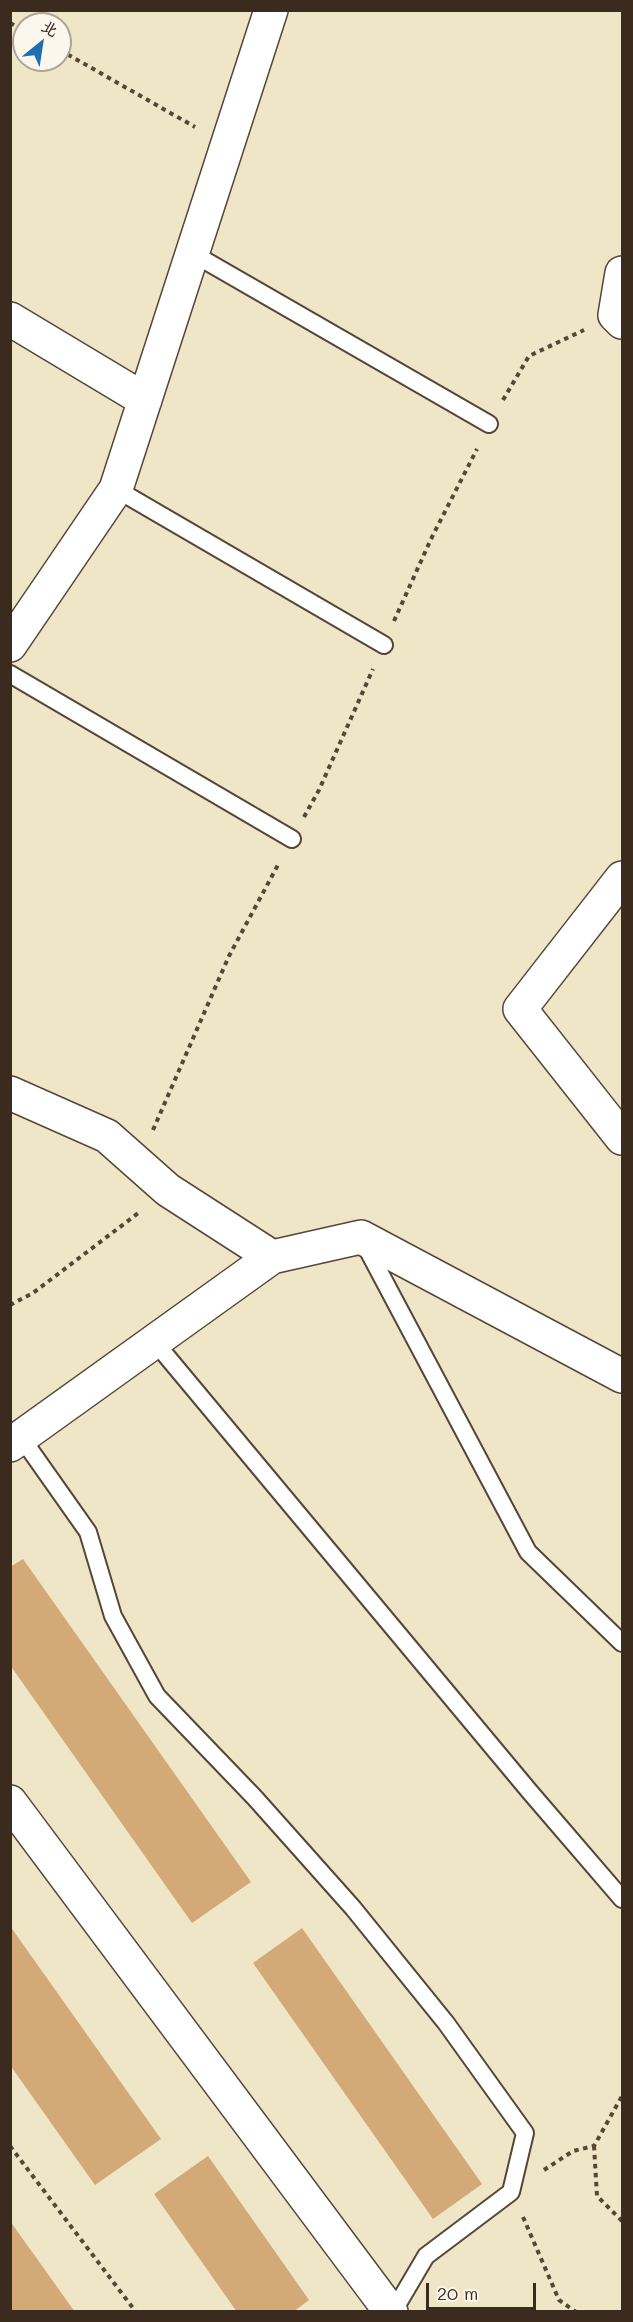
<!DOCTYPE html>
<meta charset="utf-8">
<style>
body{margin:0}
#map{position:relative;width:633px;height:2322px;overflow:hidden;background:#efe5c7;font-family:Mali,"LXGW WenKai TC",sans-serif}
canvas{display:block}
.frame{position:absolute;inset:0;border:12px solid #3b2a1e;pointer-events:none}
.north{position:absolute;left:12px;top:12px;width:60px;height:60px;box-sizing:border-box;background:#fbf7ec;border:2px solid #aea59a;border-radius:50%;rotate:30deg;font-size:16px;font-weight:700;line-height:24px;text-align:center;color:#3b2a1e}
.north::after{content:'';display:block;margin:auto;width:21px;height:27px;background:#1f6fb2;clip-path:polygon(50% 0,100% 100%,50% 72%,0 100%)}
.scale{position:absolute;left:426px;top:2283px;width:110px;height:27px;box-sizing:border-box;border:3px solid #3b2a1e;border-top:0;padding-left:8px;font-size:18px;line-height:21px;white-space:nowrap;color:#3b2a1e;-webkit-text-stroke:4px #fbf7ec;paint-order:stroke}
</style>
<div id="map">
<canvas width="633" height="2322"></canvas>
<div class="frame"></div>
<div class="north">北</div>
<div class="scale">20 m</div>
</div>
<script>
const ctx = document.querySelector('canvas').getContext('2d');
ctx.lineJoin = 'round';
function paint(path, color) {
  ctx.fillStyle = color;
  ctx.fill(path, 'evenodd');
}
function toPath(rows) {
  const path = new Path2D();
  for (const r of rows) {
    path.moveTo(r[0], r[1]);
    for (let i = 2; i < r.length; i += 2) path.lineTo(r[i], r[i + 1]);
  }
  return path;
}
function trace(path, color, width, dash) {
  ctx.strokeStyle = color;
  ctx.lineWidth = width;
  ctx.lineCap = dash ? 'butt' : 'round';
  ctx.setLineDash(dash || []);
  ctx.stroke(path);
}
const building = toPath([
 [23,1559,251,1882,192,1923,10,1665,10,1567],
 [10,1926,161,2139,95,2185,10,2065],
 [302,1928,482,2184,433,2219,253,1963],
 [208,2156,309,2300,293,2312,237,2312,154,2194],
 [10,2221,75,2312,10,2312]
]);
const path = toPath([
 [10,23,24,30],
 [60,50,195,127],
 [503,400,529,356,584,330],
 [394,621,431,539,477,449],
 [304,817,319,790,373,669],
 [153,1130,229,956,279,863],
 [10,1305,33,1293,141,1211],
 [10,2146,136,2312],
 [594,2146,597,2196,622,2221],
 [544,2170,573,2151,594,2146,622,2096],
 [523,2217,559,2300,576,2312]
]);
const service = toPath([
 [192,253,489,424],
 [116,489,384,645],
 [10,674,292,839],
 [364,1243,528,1552,622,1643],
 [154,1341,530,1792,622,1899],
 [21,1437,88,1532,113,1616,157,1696,255,1798,353,1908,446,2023,525,2133,511,2192,426,2256,393,2312]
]);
const minor = toPath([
 [622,273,615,315,622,322],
 [10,319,145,400],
 [10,645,116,489,271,10],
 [622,878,520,1009,622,1138],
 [10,1093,107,1136,168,1190,272,1257],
 [10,1445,272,1257,361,1237,622,1376],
 [10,1802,391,2312]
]);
paint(building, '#d3a977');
trace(service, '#564637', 20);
trace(minor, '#564637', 36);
trace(path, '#564637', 4, [4.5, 4.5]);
trace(service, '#fff', 16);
trace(minor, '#fff', 33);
</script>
